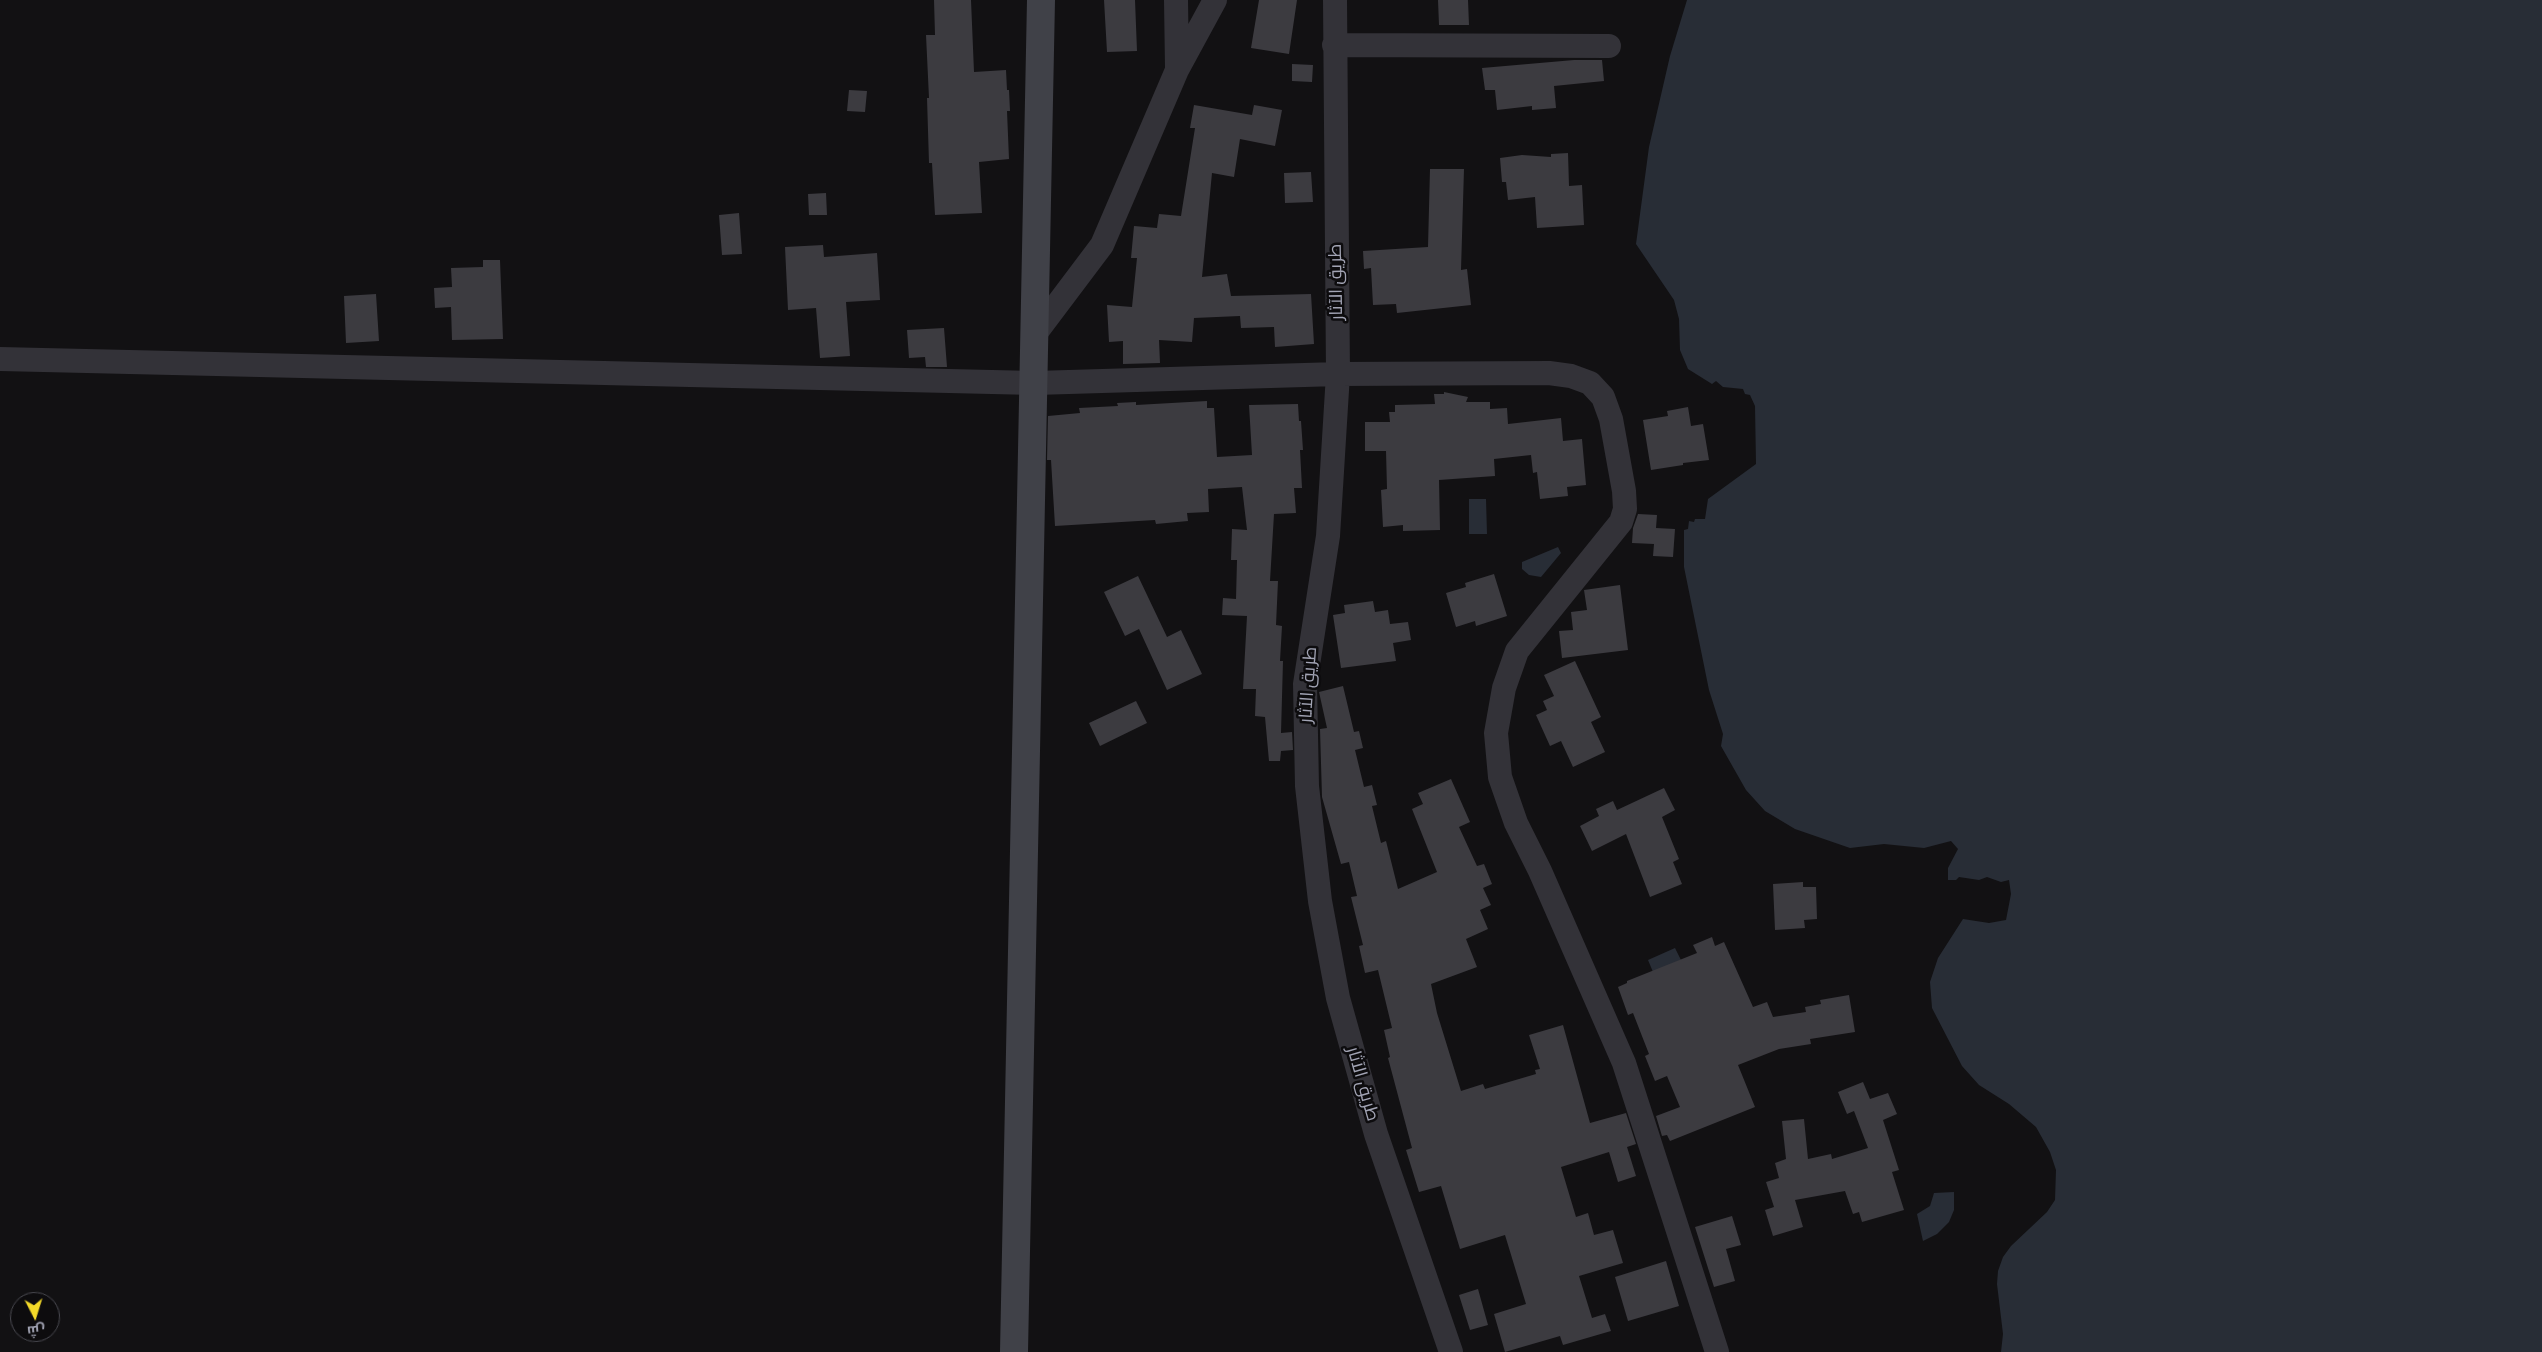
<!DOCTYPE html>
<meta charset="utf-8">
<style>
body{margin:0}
#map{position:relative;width:2542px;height:1352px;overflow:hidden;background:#121113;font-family:"Roboto Condensed",Cairo,sans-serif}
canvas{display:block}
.north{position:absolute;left:10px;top:1292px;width:50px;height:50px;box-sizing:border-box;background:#0d0c0e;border:1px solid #494950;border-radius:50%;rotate:175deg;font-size:14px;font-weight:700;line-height:20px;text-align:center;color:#a2a4b4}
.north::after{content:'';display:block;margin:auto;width:18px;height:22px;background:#f3d929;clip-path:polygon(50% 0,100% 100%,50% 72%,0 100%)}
</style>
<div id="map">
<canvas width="2542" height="1352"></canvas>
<div class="north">ش</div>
</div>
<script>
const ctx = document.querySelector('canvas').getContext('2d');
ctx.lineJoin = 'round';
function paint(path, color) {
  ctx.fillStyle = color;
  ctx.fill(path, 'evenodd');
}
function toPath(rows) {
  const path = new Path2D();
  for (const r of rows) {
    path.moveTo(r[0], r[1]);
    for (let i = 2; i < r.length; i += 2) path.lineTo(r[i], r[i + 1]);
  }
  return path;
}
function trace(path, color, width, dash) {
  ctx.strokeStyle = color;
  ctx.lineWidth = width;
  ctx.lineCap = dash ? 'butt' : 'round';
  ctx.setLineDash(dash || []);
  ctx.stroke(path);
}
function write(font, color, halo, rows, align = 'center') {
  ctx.font = font + ' "Roboto Condensed",Cairo,sans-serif';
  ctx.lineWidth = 5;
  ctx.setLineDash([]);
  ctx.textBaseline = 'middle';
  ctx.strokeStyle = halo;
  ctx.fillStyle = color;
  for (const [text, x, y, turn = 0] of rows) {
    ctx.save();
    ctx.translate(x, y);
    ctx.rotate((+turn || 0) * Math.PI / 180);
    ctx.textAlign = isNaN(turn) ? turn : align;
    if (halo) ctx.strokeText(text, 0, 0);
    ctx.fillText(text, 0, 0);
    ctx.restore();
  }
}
const water = toPath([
 [1687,0,2542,0,2542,1352,2001,1352,2003,1334,1997,1284,1998,1271,2003,1257,2011,1246,2047,1212,2055,1200,2056,1170,2050,1152,2036,1127,2009,1104,1979,1085,1962,1066,1932,1008,1930,982,1938,958,1963,919,1989,923,2006,920,2011,894,2009,880,2001,882,1987,877,1979,880,1959,877,1956,880,1948,880,1948,868,1958,849,1951,841,1924,848,1884,844,1850,848,1795,829,1765,811,1746,790,1721,746,1723,734,1709,690,1684,567,1684,530,1688,529,1689,521,1694,522,1695,519,1705,519,1708,499,1756,464,1755,406,1750,395,1745,394,1743,389,1723,387,1716,381,1712,384,1688,369,1680,350,1679,319,1674,300,1636,244,1649,147,1670,56],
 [1469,499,1486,499,1487,534,1469,534],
 [1558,547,1561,553,1541,577,1529,575,1522,569,1522,562],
 [1675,948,1681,960,1653,972,1648,960],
 [1954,1192,1954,1210,1949,1222,1937,1234,1923,1241,1917,1214,1930,1206,1934,1193]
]);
const building = toPath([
 [934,0,971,0,974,72,1006,70,1007,90,1009,90,1010,111,1007,111,1009,159,979,162,982,213,935,215,932,163,929,163,927,98,929,98,926,35,935,35],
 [1104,0,1135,0,1137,51,1107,52],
 [1259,0,1297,0,1289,54,1251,48],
 [1438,0,1468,0,1469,25,1439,25],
 [1574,60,1602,60,1604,81,1554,86,1556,108,1532,110,1532,106,1497,110,1495,90,1485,90,1482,68],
 [1292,64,1313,65,1312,82,1292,81],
 [849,90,867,91,865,112,847,111],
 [1194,105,1252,115,1254,105,1282,110,1275,146,1240,139,1234,177,1212,173,1202,277,1227,274,1231,296,1311,294,1314,344,1275,347,1274,327,1241,328,1240,316,1194,318,1192,342,1159,340,1160,363,1123,364,1123,341,1109,342,1107,305,1132,307,1137,258,1131,258,1134,226,1157,228,1159,214,1181,216,1195,128,1190,128],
 [1568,153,1569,186,1582,185,1584,225,1537,228,1535,197,1508,200,1506,182,1502,182,1500,158,1522,155,1551,157,1551,154],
 [1430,169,1464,169,1461,270,1467,269,1471,305,1397,313,1396,304,1373,305,1371,268,1364,269,1363,251,1428,247],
 [1311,172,1313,202,1285,203,1284,173],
 [826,193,827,215,809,215,808,194],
 [739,213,742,254,722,255,719,215],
 [823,245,824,257,877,253,880,300,846,302,850,356,820,358,816,308,788,310,785,247],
 [483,260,500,260,503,339,452,340,451,307,435,308,434,288,452,287,451,268,483,267],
 [376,294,379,341,346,343,344,296],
 [944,328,947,367,926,367,925,357,909,358,907,330],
 [1444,392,1468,397,1466,402,1490,402,1490,409,1507,408,1508,424,1561,418,1563,441,1582,439,1586,485,1567,487,1568,496,1540,499,1537,472,1533,473,1531,455,1494,459,1495,476,1439,480,1440,530,1403,531,1403,525,1383,527,1381,490,1387,489,1386,451,1365,451,1365,422,1390,422,1389,412,1395,412,1395,405,1435,404,1434,394,1444,394],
 [1207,401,1207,408,1214,408,1217,457,1252,455,1249,405,1298,404,1299,421,1301,421,1303,450,1300,450,1302,488,1294,488,1296,513,1274,514,1270,581,1278,581,1276,625,1282,626,1280,661,1283,661,1281,733,1292,732,1293,750,1281,751,1280,761,1269,761,1265,717,1255,716,1256,689,1243,689,1247,616,1222,615,1223,598,1236,599,1237,560,1231,560,1232,529,1247,530,1242,487,1208,489,1209,512,1187,513,1188,521,1156,524,1155,520,1055,526,1051,460,1047,460,1048,416,1080,413,1079,408,1118,406,1117,403,1136,402,1136,405],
 [1688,407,1691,426,1703,424,1709,460,1683,463,1683,465,1651,470,1643,420,1668,416,1667,411],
 [1638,514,1657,515,1656,528,1675,529,1673,557,1653,556,1654,544,1632,543,1633,528],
 [1494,574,1507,616,1476,626,1475,621,1456,627,1446,593,1466,587,1465,583],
 [1138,576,1167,637,1181,630,1202,674,1167,690,1139,629,1125,636,1104,592],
 [1620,585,1628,650,1562,658,1559,631,1573,630,1571,612,1587,610,1584,590],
 [1373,601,1375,612,1388,610,1390,624,1408,622,1411,640,1393,643,1396,661,1341,668,1333,615,1345,613,1344,605],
 [1575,661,1601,717,1591,722,1605,752,1573,767,1561,741,1550,746,1536,715,1547,710,1543,701,1554,696,1544,675],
 [1343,686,1354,732,1359,731,1363,748,1355,750,1364,787,1372,785,1377,805,1372,806,1381,843,1386,841,1398,889,1437,872,1412,809,1423,804,1418,793,1451,779,1470,822,1459,827,1477,866,1484,864,1492,884,1483,888,1491,905,1480,910,1488,929,1466,939,1477,967,1431,984,1437,1013,1461,1091,1483,1084,1485,1089,1536,1074,1535,1070,1540,1069,1529,1035,1563,1025,1590,1123,1626,1113,1636,1144,1627,1147,1636,1176,1618,1182,1609,1152,1561,1167,1576,1217,1588,1213,1594,1235,1613,1230,1623,1263,1579,1276,1592,1318,1605,1314,1611,1331,1563,1345,1560,1336,1505,1352,1494,1314,1526,1304,1505,1235,1460,1249,1441,1186,1419,1192,1406,1150,1412,1148,1388,1058,1390,1057,1384,1030,1392,1028,1378,970,1365,973,1359,946,1363,945,1351,897,1357,896,1349,862,1341,864,1322,797,1320,729,1327,728,1319,692],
 [1136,701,1147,723,1100,746,1089,723],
 [1664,788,1675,810,1662,817,1679,859,1673,862,1682,884,1650,897,1626,834,1592,851,1580,826,1599,816,1596,809,1613,801,1617,810],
 [1803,882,1803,887,1816,887,1817,919,1804,920,1805,928,1775,930,1773,884],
 [1712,937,1715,946,1724,942,1753,1007,1767,1002,1773,1017,1806,1012,1805,1007,1821,1004,1820,1000,1849,995,1855,1032,1810,1039,1811,1044,1779,1049,1738,1065,1755,1107,1670,1141,1667,1135,1662,1136,1656,1116,1680,1107,1667,1076,1655,1081,1645,1056,1649,1054,1633,1013,1628,1015,1618,987,1627,983,1627,981,1697,953,1693,945],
 [1863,1082,1870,1099,1888,1093,1897,1114,1883,1120,1899,1170,1892,1172,1904,1210,1862,1222,1859,1212,1853,1214,1845,1191,1795,1200,1803,1227,1773,1236,1765,1210,1774,1207,1766,1182,1779,1178,1775,1163,1786,1159,1782,1121,1804,1119,1808,1159,1831,1154,1832,1159,1868,1148,1854,1111,1847,1114,1838,1092],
 [1732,1216,1741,1245,1726,1249,1735,1281,1714,1287,1695,1227],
 [1666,1261,1679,1306,1628,1321,1615,1277],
 [1478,1289,1488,1325,1470,1330,1459,1295]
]);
const minor = toPath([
 [1176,0,1177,68],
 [1335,0,1338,374,1328,536,1305,684,1307,786,1320,901,1338,998,1376,1134,1451,1352],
 [1334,45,1609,46],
 [1035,334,1102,245,1177,70,1215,0],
 [0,359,1035,383,1338,374,1549,373,1571,376,1590,383,1603,397,1611,419,1624,491,1625,509,1621,522,1517,651,1504,688,1496,733,1500,777,1516,823,1540,871,1624,1063,1717,1352]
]);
const secondary = toPath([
 [1014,1352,1041,0]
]);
const streetNames = [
 ["طريق الآثار",1337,282,-91],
 ["طريق الآثار",1309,685,-86],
 ["طريق الآثار",1362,1084,74]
];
paint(water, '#282d36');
paint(building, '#3c3b40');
trace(minor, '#333238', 24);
trace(secondary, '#404148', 28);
write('18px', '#a2a4b4', '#0d0c0e', streetNames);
</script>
